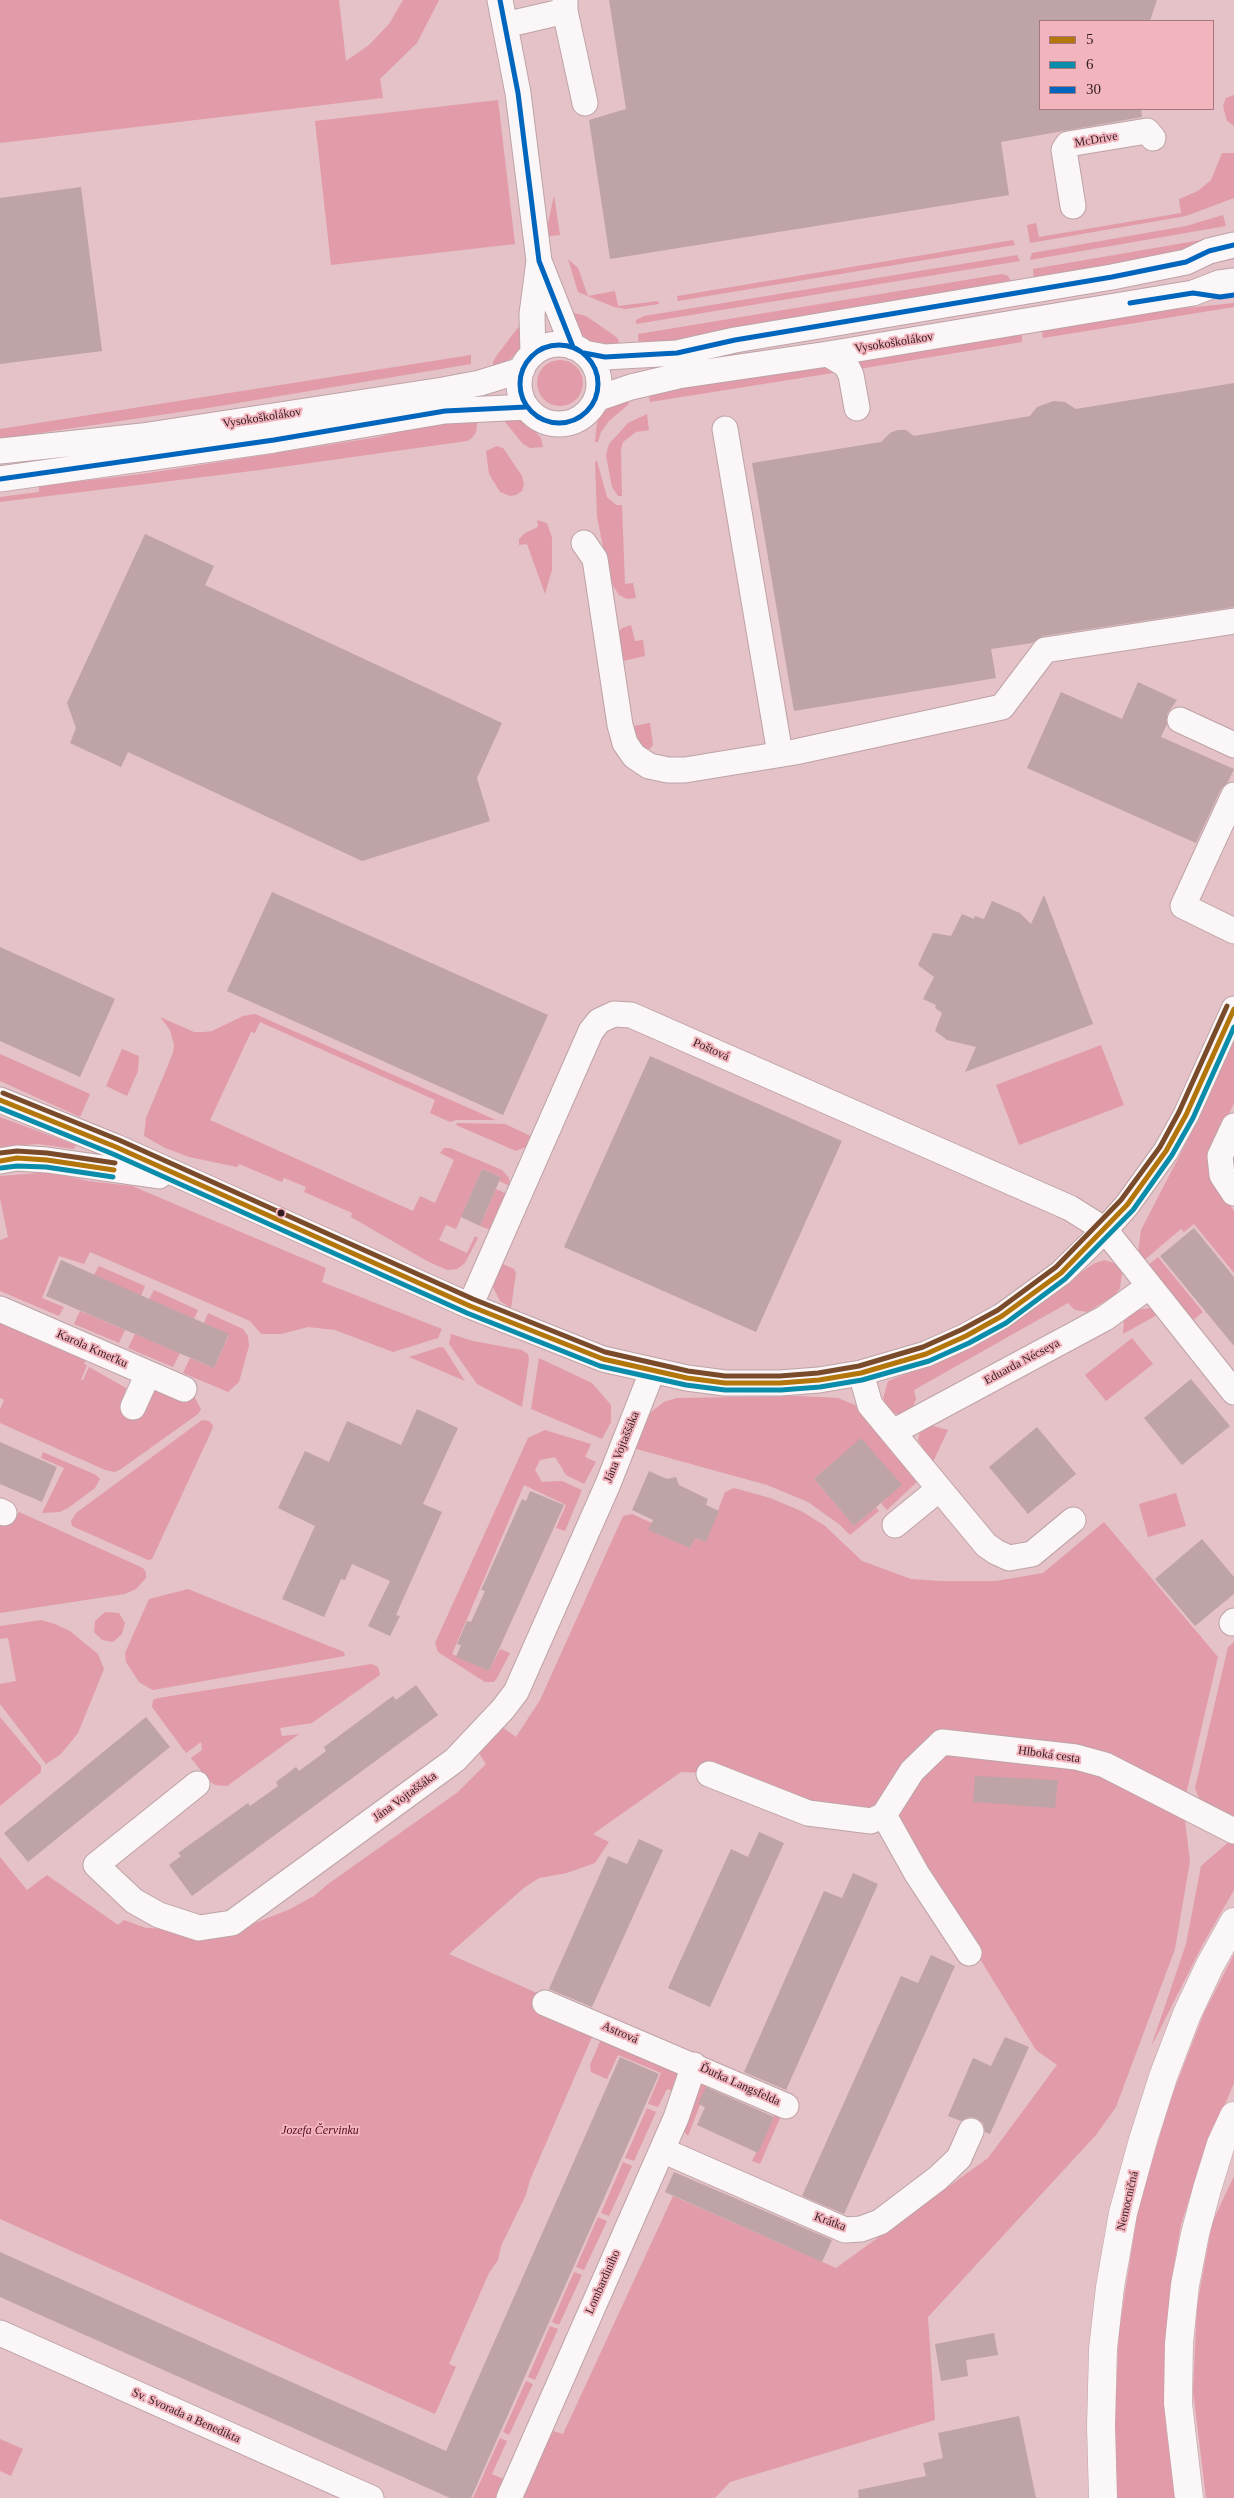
<!DOCTYPE html>
<meta charset="utf-8">
<style>
body{margin:0}
#map{position:relative;width:1234px;height:2498px;overflow:hidden;background:#e4c2c7;font-family:"Times New Roman",serif}
canvas{display:block}
.legend{position:absolute;left:1039px;top:20px;width:175px;height:90px;box-sizing:border-box;background:#f2b4bd;border:1px solid #a6777e;margin:0;padding:6px 9px;list-style:none;font-size:15px;color:#331c20}
.legend li{display:flex;align-items:center;gap:10px;height:25px}
.legend b{width:25px;border:1px solid #a6777e}
</style>
<div id="map">
<canvas width="1234" height="2498"></canvas>
<ul class="legend">
<li><b style="height:6px;background:#b2760b"></b>5</li>
<li><b style="height:6px;background:#0a8dab"></b>6</li>
<li><b style="height:6px;background:#0065bd"></b>30</li>
</ul>
</div>
<script>
const ctx = document.querySelector('canvas').getContext('2d');
ctx.lineJoin = 'round';
function paint(path, color) {
  ctx.fillStyle = color;
  ctx.fill(path, 'evenodd');
}
function toPath(rows) {
  const path = new Path2D();
  for (const r of rows) {
    if (r.length === 3) {
      path.moveTo(r[0] + r[2], r[1]);
      path.arc(r[0], r[1], r[2], 0, 2 * Math.PI);
      continue;
    }
    path.moveTo(r[0], r[1]);
    for (let i = 2; i < r.length; i += 2) path.lineTo(r[i], r[i + 1]);
  }
  return path;
}
function trace(path, color, width, dash) {
  ctx.strokeStyle = color;
  ctx.lineWidth = width;
  ctx.lineCap = dash ? 'butt' : 'round';
  ctx.setLineDash(dash || []);
  ctx.stroke(path);
}
function write(font, color, halo, rows, align = 'center') {
  ctx.font = font + ' "Times New Roman",serif';
  ctx.lineWidth = 4;
  ctx.setLineDash([]);
  ctx.textBaseline = 'middle';
  ctx.strokeStyle = halo;
  ctx.fillStyle = color;
  for (const [text, x, y, turn = 0] of rows) {
    ctx.save();
    ctx.translate(x, y);
    ctx.rotate((+turn || 0) * Math.PI / 180);
    ctx.textAlign = isNaN(turn) ? turn : align;
    if (halo) ctx.strokeText(text, 0, 0);
    ctx.fillText(text, 0, 0);
    ctx.restore();
  }
}
const green = toPath([
 [0,0,339,0,346,61,369,45,389,24,403,0,439,0,417,43,380,79,383,98,0,143],
 [1234,95,1234,126,1227,121,1223,106,1226,98],
 [498,100,515,244,331,265,315,121],
 [1222,153,1234,153,1234,198,1186,216,1030,243,1027,225,1036,223,1039,237,1181,213,1179,199,1198,191,1211,180],
 [554,195,560,235,550,236,546,233],
 [1223,215,1226,226,1030,260,1032,253,1186,226],
 [1230,235,1204,247,1034,280,1033,269],
 [1013,240,1015,245,678,301,677,296],
 [1017,255,1020,261,636,324,636,320,644,316],
 [568,259,578,268,588,296,615,291,618,306,658,301,659,304,626,309,614,307,578,292],
 [1002,274,1008,276,1012,283,639,348,638,334],
 [1234,303,1234,307,1043,338,1042,330,1176,309],
 [574,313,586,316,615,336,618,339,621,349,590,343,580,334,570,315],
 [520,325,523,343,518,352,510,359,493,368,493,362,497,355],
 [1022,334,1022,342,859,369,854,361],
 [471,355,471,364,214,407,0,439,0,429],
 [560,383,23],
 [822,367,832,367,839,372,650,402,648,392,713,380,771,375],
 [628,399,629,404,609,421,601,432,598,442,595,442,597,422,603,413,610,407],
 [647,414,649,430,636,432,623,442,621,450,622,496,618,496,612,487,606,455,609,444,628,423],
 [478,416,476,432,472,438,467,441,260,470,0,502,0,497,39,492,39,486,142,474,379,437,447,419],
 [501,417,517,418,527,422,541,438,543,447,530,448,523,444],
 [497,446,503,448,522,476,524,484,522,491,516,495,510,496,500,492,489,474,486,451],
 [597,461,607,497,616,505,622,505,625,584,633,583,636,598,627,599,619,595,610,581,597,517,595,462],
 [537,520,547,523,552,538,552,570,545,594,527,544,519,545,519,539,525,533,538,527],
 [631,625,635,641,643,640,645,656,623,661,618,637,619,631,622,628],
 [650,723,653,745,650,749,645,749,641,746,633,726],
 [255,1014,496,1120,456,1120,450,1122,430,1113,435,1100,260,1022,255,1033,251,1032,210,1120,413,1211,420,1196,435,1203,454,1160,440,1153,444,1148,450,1148,502,1170,509,1178,510,1186,499,1181,501,1177,482,1169,456,1229,446,1225,439,1240,467,1253,475,1236,478,1238,465,1263,457,1269,447,1270,427,1261,351,1217,352,1213,304,1192,306,1187,284,1178,282,1182,239,1164,237,1167,189,1157,165,1148,144,1136,146,1118,173,1053,174,1045,170,1030,160,1017,194,1032,204,1032,212,1031,243,1016],
 [1234,1040,1234,1103,1213,1149,1217,1185,1234,1211,1234,1273,1194,1224,1184,1232,1181,1229,1142,1262,1138,1252,1141,1230,1201,1114],
 [1101,1045,1124,1105,1019,1145,996,1085],
 [122,1049,139,1056,138,1071,127,1096,106,1086],
 [0,1054,90,1094,80,1117,0,1081],
 [0,1117,76,1145,74,1149,38,1144,0,1147],
 [457,1123,505,1124,533,1137,526,1147,516,1151,456,1125],
 [51,1172,88,1181,132,1186,326,1268,322,1282,442,1329,438,1338,393,1352,335,1330,308,1327,281,1334,261,1334,250,1321,90,1252,84,1264,59,1256,42,1298,64,1307,59,1316,0,1291,0,1240,8,1237,0,1198,0,1176],
 [496,1189,507,1194,491,1230,480,1226],
 [1158,1257,1203,1312,1191,1322,1146,1267],
 [1104,1260,1117,1264,1122,1273,1120,1288,1115,1295,1087,1312,1075,1310,1068,1303,914,1390,916,1399,912,1409,901,1415,889,1412,883,1398,888,1381,973,1346,996,1334,1093,1264],
 [498,1262,514,1269,516,1273,511,1308,500,1301,493,1287],
 [99,1266,145,1286,141,1296,94,1275],
 [154,1290,198,1310,194,1319,149,1299],
 [1151,1308,1157,1315,1123,1334,1124,1320,1134,1310],
 [80,1311,125,1330,119,1343,74,1324],
 [208,1313,243,1329,248,1336,249,1346,239,1382,228,1392,183,1373,190,1358,214,1368,229,1335,204,1323],
 [0,1319,87,1356,84,1364,87,1365,81,1380,83,1380,89,1367,126,1388,121,1406,158,1389,189,1387,201,1409,198,1414,121,1469,115,1472,105,1470,0,1423,0,1409,4,1400,0,1398],
 [135,1334,180,1353,173,1367,128,1348],
 [451,1334,473,1341,522,1350,528,1354,529,1359,522,1407,477,1384,449,1344],
 [1132,1338,1153,1364,1106,1401,1085,1375],
 [440,1347,444,1348,465,1381,409,1357],
 [539,1358,592,1383,611,1405,611,1422,602,1439,531,1409],
 [799,1396,838,1398,855,1405,918,1481,887,1510,881,1503,901,1485,861,1439,814,1479,854,1526,876,1507,879,1511,850,1535,840,1525,808,1502,767,1485,633,1448,645,1420,652,1411,664,1402,676,1398],
 [202,1420,209,1421,213,1425,212,1430,152,1559,148,1560,72,1526,71,1521,76,1513],
 [930,1425,948,1430,932,1464,918,1440,921,1428],
 [545,1430,591,1444,585,1457,596,1462,584,1484,566,1475,555,1457,540,1460,535,1470,542,1482,562,1481,582,1490,565,1531,556,1528,566,1505,524,1485,452,1654,489,1671,500,1649,510,1653,497,1678,494,1682,485,1682,438,1652,435,1643,528,1438],
 [43,1452,96,1475,100,1479,95,1488,68,1508,60,1512,42,1513,64,1468,41,1458],
 [734,1488,770,1498,801,1511,824,1525,862,1561,911,1579,940,1581,996,1581,1043,1573,1104,1522,1218,1657,1181,1816,1185,1821,1190,1861,1175,1949,1116,2107,1096,2135,928,2317,935,2420,730,2482,715,2498,515,2498,547,2429,563,2434,673,2196,836,2268,988,2158,1057,2065,1036,2050,892,1816,811,1805,776,1815,705,1773,681,1772,593,1834,609,1842,595,1863,567,1873,539,1878,525,1887,449,1954,546,1997,595,2030,530,2180,526,2195,501,2246,498,2260,489,2273,449,2364,456,2367,435,2414,0,2219,0,1857,27,1890,47,1875,118,1925,124,1920,146,1928,237,1930,288,1910,314,1896,328,1884,458,1792,486,1764,478,1752,502,1727,516,1737,540,1700,623,1516,632,1514,652,1523,649,1530,690,1548,695,1538,706,1542,725,1492],
 [1176,1493,1186,1526,1148,1537,1139,1504],
 [19,1512,143,1568,146,1573,146,1578,136,1589,125,1594,0,1613,0,1521,11,1525],
 [188,1589,344,1652,345,1656,153,1690,149,1688,139,1682,126,1662,125,1653,149,1599],
 [105,1612,119,1613,125,1623,122,1634,113,1642,102,1640,94,1632,95,1621],
 [41,1620,55,1624,70,1631,98,1654,104,1669,78,1733,61,1754,46,1764,0,1704,0,1684,16,1681,8,1638,0,1639,0,1626],
 [1234,1642,1234,1820,1201,1803,1195,1788,1228,1647],
 [372,1664,378,1667,380,1675,312,1723,280,1728,282,1736,299,1734,227,1786,215,1785,209,1781,191,1758,202,1750,201,1742,186,1753,152,1707,153,1700,158,1698],
 [0,1717,41,1766,41,1772,0,1806],
 [1232,1839,1234,1841,1234,1890,1203,1944,1151,2047,1186,1944,1201,1866],
 [1234,1954,1234,2083,1198,2170,1181,2225,1171,2283,1165,2384,1166,2427,1176,2498,1117,2498,1114,2435,1119,2331,1138,2209,1170,2101,1204,2013],
 [603,2034,681,2073,678,2092,667,2089,658,2107,648,2104,661,2073,618,2055,607,2079,591,2072,590,2065],
 [698,2082,708,2084,688,2136,680,2126],
 [647,2108,656,2112,634,2161,625,2158],
 [775,2114,781,2116,760,2164,752,2161],
 [623,2162,632,2166,609,2216,601,2213],
 [1234,2176,1234,2498,1206,2498,1193,2391,1197,2306,1212,2223],
 [598,2217,607,2221,584,2270,576,2267],
 [574,2272,582,2275,559,2325,552,2322],
 [550,2326,558,2329,535,2380,528,2377],
 [526,2381,533,2384,509,2435,503,2432],
 [500,2438,507,2441,492,2474,508,2481,498,2498,473,2498],
 [0,2439,23,2449,11,2476,0,2471]
]);
const building = toPath([
 [609,0,1157,0,1150,21,1040,21,1040,109,1141,109,1142,117,1001,142,1009,195,610,259,589,120,626,109],
 [81,187,102,351,0,364,0,198],
 [1234,383,1234,607,1043,636,1032,643,991,649,996,678,794,711,752,463,881,442,890,433,898,430,906,430,914,436,1030,416,1037,407,1054,401,1065,402,1076,409],
 [145,534,214,566,205,585,502,723,477,778,490,821,362,861,128,752,121,767,70,743,76,728,67,703],
 [1138,682,1177,700,1167,714,1167,724,1161,737,1234,769,1228,782,1221,789,1196,843,1027,768,1061,692,1122,719],
 [272,892,548,1015,503,1115,227,991],
 [1044,895,1093,1024,965,1072,976,1047,947,1040,935,1031,942,1013,935,1008,936,1005,923,999,934,977,918,965,923,954,933,933,951,936,962,914,974,919,975,916,984,919,992,901,1020,913,1031,924],
 [0,947,115,999,80,1077,0,1041],
 [650,1056,842,1141,756,1332,564,1247],
 [482,1169,501,1177,480,1226,461,1217],
 [1194,1228,1234,1277,1234,1346,1160,1256],
 [61,1260,229,1334,214,1368,46,1296],
 [1191,1379,1230,1426,1182,1465,1144,1418],
 [417,1409,458,1428,423,1504,442,1512,396,1615,400,1616,390,1636,368,1626,390,1581,352,1564,345,1580,341,1579,324,1617,282,1599,315,1526,278,1508,305,1451,329,1462,347,1421,401,1445],
 [1037,1427,1076,1474,1028,1514,989,1467],
 [861,1438,902,1485,854,1526,814,1479],
 [0,1442,57,1467,42,1502,0,1484],
 [649,1471,667,1479,676,1477,679,1485,708,1499,706,1505,719,1511,706,1542,695,1538,690,1548,648,1530,653,1520,632,1510],
 [530,1491,564,1505,489,1671,456,1657,461,1645,457,1644,467,1621,471,1622,485,1591,481,1590,522,1499,526,1501],
 [1202,1539,1234,1577,1234,1594,1195,1626,1155,1579],
 [416,1685,438,1715,192,1896,169,1865,181,1856,178,1853,248,1803,250,1806,278,1786,276,1782,296,1767,299,1771,326,1751,324,1747,393,1696,396,1700],
 [146,1717,170,1747,28,1862,4,1833],
 [975,1776,1058,1780,1055,1808,973,1802],
 [759,1832,784,1843,710,2007,668,1988,731,1849,748,1857],
 [639,1839,663,1850,592,2007,549,1989,608,1856,627,1864],
 [853,1873,878,1884,786,2090,744,2072,824,1891,842,1898],
 [931,1955,955,1966,844,2214,802,2196,901,1976,918,1983],
 [1005,2037,1029,2047,990,2134,985,2132,983,2123,976,2118,969,2117,961,2121,948,2116,973,2058,991,2066],
 [620,2057,659,2074,471,2498,450,2498,0,2297,0,2252,446,2451],
 [706,2087,774,2117,758,2153,697,2125,705,2107,698,2104],
 [674,2172,832,2240,822,2262,665,2192],
 [994,2333,998,2355,966,2360,968,2376,941,2381,935,2344],
 [1019,2416,1036,2498,859,2498,858,2490,926,2476,923,2463,943,2458,938,2433]
]);
const minor = toPath([
 [500,0,518,93,539,261,573,347],
 [565,0,565,11,585,103],
 [505,25,565,11],
 [1073,206,1064,150,1068,144,1147,131,1153,138],
 [559,384,40],
 [584,353,605,357,677,353,735,340,1112,277,1186,262,1209,251,1234,245],
 [533,354,532,314,539,261],
 [828,354,846,365,851,375,857,408],
 [596,399,631,387,678,376,828,354,1193,293,1219,283,1234,281],
 [725,429,780,754],
 [0,451,142,436,443,390,480,383,522,370],
 [0,479,274,440,445,411,526,407],
 [584,543,595,559,620,725,625,743,634,756,649,766,668,770,685,770,795,752,1002,707,1045,650,1234,621],
 [1180,720,1234,745],
 [1234,795,1183,906,1234,931],
 [0,1100,116,1147,470,1306,603,1359,687,1378,725,1383,780,1383,819,1380,861,1373,926,1354,966,1336,1002,1316,1061,1273,1105,1230,1127,1205,1166,1151,1186,1115,1234,1009],
 [1234,1126,1220,1156,1222,1175,1234,1193],
 [0,1161,17,1158,47,1160,159,1176],
 [470,1306,591,1031,599,1021,614,1014,631,1015,1070,1208,1105,1230,1234,1392],
 [0,1309,184,1389],
 [861,1373,870,1405,986,1545,996,1552,1009,1558,1032,1554,1073,1520],
 [133,1407,148,1374],
 [893,1432,1105,1318,1148,1287],
 [0,1511,4,1513],
 [895,1525,939,1489],
 [1232,1623,1234,1621],
 [709,1774,808,1813,871,1821,884,1815],
 [197,1784,96,1865,134,1901,159,1915,199,1928,232,1923,455,1760,503,1709,516,1692,608,1484,652,1372],
 [884,1815,912,1771,942,1742,1076,1757,1105,1765,1234,1831],
 [884,1815,917,1874,969,1953],
 [545,2003,786,2106],
 [662,2150,845,2230,861,2229,880,2222,938,2178,959,2158,971,2131],
 [0,2333,371,2498],
 [509,2498,676,2118,694,2065]
]);
const major = toPath([
 [1103,2498,1101,2426,1103,2349,1110,2287,1123,2213,1143,2140,1163,2077,1187,2014,1210,1965,1234,1922],
 [1189,2498,1178,2403,1179,2343,1185,2285,1195,2234,1207,2189,1221,2144,1234,2116]
]);
const bus1 = toPath([
 [0,1100,116,1147,470,1306,603,1359,687,1378,725,1383,780,1383,819,1380,861,1373,926,1354,966,1336,1002,1316,1061,1273,1127,1205,1166,1151,1186,1115,1234,1009],
 [0,1161,17,1158,47,1160,114,1170]
]);
const bus2 = toPath([
 [0,1108,113,1154,467,1313,600,1366,686,1385,725,1390,781,1390,820,1387,862,1380,929,1361,969,1343,1006,1323,1065,1279,1133,1210,1172,1155,1193,1118,1234,1027],
 [1,1168,17,1166,46,1167,113,1177]
]);
const bus3 = toPath([
 [500,0,518,93,539,261,573,347],
 [1130,303,1193,293,1220,297,1234,295],
 [559,384,39],
 [584,353,605,357,677,353,735,340,1112,277,1186,262,1209,251,1234,245],
 [0,479,274,440,445,411,526,407]
]);
const bus4 = toPath([
 [3,1093,119,1140,473,1299,605,1352,688,1371,725,1376,780,1376,818,1373,859,1366,923,1347,963,1329,998,1310,1056,1267,1121,1200,1160,1147,1179,1112,1227,1006],
 [0,1153,17,1151,47,1153,115,1163]
]);
const markers = [
 [281,1213,4.5,"#331c20"]
];
const streetNames = [
 ["McDrive",1096,140,-10],
 ["Vysokoškolákov",894,343,-9],
 ["Vysokoškolákov",262,418,-9],
 ["Poštová",711,1050,24],
 ["Karola Kmeťku",92,1349,24],
 ["Eduarda Nécseya",1022,1362,-28],
 ["Jána Vojtaššáka",622,1447,-68],
 ["Hlboká cesta",1049,1755,8],
 ["Jána Vojtaššáka",405,1797,-36],
 ["Astrová",620,2033,23],
 ["Ďurka Langsfelda",740,2085,24],
 ["Nemocničná",1128,2201,-77],
 ["Krátka",830,2222,20],
 ["Lombardiniho",603,2282,-66],
 ["Sv. Svorada a Benedikta",186,2416,24]
];
const parkNames = [
 ["Jozefa Červinku",320,2131]
];
paint(green, '#e29ba8');
paint(building, '#bea3a7');
trace(minor, '#bea3a7', 27);
trace(major, '#bea3a7', 29);
trace(minor, '#fbf6f7', 25);
trace(major, '#fbf6f7', 28);
trace(bus1, '#b2760b', 5);
trace(bus2, '#0a8dab', 5);
trace(bus3, '#0065bd', 5);
trace(bus4, '#7a4b2a', 5);
for (const [x, y, r, color] of markers) {
  const dot = new Path2D();
  dot.arc(x, y, r, 0, 2 * Math.PI);
  ctx.fillStyle = color;
  ctx.fill(dot);
  trace(dot, '#f2b4bd', 2);
}
write('12px', '#331c20', '#f2b4bd', streetNames);
write('italic 12px', '#530b21', '#f2b4bd', parkNames);
</script>
